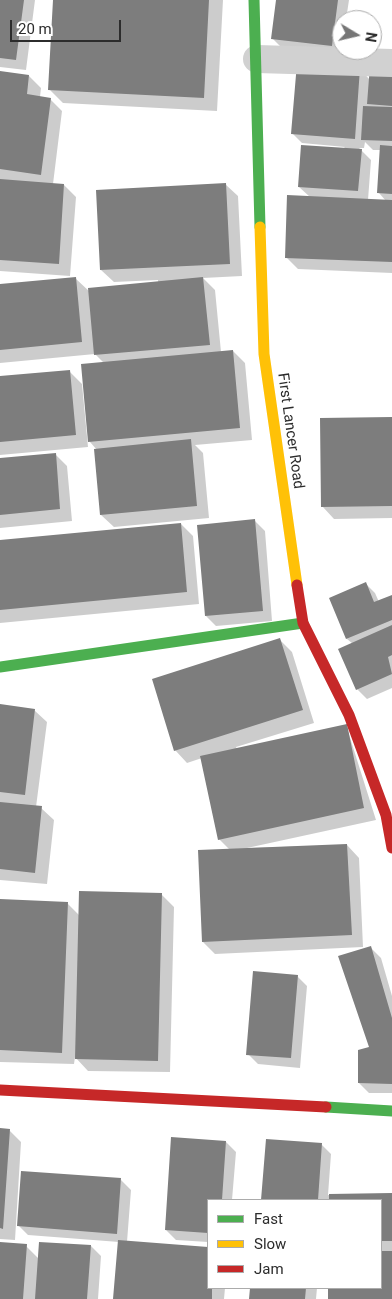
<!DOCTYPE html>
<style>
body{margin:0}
#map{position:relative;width:392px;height:1299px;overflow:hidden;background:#fff;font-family:Roboto,sans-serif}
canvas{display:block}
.legend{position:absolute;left:207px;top:1199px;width:175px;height:90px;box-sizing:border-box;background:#fff;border:1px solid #ababab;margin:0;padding:6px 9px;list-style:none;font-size:15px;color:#2c2c2c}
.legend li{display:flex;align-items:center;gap:10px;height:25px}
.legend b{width:25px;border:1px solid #ababab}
.north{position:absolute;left:332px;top:10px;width:50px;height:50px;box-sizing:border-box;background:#fff;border:1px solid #ababab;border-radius:50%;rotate:99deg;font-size:14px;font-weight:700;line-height:20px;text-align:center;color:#2c2c2c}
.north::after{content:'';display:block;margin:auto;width:18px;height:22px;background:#767676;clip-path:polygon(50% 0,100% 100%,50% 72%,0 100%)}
.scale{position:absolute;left:10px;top:20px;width:111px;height:22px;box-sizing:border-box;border:2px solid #2c2c2c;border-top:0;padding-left:6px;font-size:15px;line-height:18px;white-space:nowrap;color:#2c2c2c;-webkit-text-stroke:4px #fff;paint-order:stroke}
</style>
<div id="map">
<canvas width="392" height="1299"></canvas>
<ul class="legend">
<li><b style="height:6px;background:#4caf50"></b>Fast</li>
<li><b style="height:6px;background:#ffc107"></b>Slow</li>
<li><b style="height:6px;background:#c62828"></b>Jam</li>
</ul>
<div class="north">N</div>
<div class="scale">20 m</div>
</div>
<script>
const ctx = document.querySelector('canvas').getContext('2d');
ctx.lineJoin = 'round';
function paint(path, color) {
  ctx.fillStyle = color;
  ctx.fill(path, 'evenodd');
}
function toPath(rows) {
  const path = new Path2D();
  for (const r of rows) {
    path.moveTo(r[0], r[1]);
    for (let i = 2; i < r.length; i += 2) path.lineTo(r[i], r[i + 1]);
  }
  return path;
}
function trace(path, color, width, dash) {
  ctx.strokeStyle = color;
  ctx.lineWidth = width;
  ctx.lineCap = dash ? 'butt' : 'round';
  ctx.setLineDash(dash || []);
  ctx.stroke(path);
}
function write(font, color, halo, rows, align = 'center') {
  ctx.font = font + ' Roboto,sans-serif';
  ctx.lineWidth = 5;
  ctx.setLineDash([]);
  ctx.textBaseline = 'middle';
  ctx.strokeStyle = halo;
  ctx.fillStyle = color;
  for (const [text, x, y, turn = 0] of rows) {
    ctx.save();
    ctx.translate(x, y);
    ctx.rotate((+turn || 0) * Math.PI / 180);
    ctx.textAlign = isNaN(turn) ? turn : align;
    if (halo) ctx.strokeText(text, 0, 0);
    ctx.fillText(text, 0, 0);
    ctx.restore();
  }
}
const shadow = toPath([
 [0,0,35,0,26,70,0,67],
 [54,0,223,0,217,111,63,103,49,89],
 [277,0,349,0,346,20,342,20,342,50,282,48,272,38],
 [392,68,392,273,298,269,286,257,310,197,299,187,345,147,302,143,292,133,360,69,370,80],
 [365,142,373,150,381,150,379,193,386,201,368,200,371,160,359,148,364,148],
 [0,73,29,76,41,88,40,97,50,99,62,111,53,184,64,185,76,197,70,276,0,271],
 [225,184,238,196,242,276,203,278,215,290,221,352,233,351,245,363,252,440,195,445,203,453,209,518,114,527,101,515,97,450,90,442,83,365,104,363,95,354,0,363,0,285,75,278,90,292,158,282,158,280,114,282,101,270],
 [69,371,82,384,88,447,0,455,0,378],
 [392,418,392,518,334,519,322,506],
 [55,454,67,466,72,521,0,528,0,459],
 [255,521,265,531,272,621,216,626,206,616],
 [181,524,193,536,199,604,0,623,0,541],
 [365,583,375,593,379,602,392,596,392,688,367,699,357,689,353,644,347,639],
 [280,640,292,652,314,723,236,747,237,749,346,725,376,820,247,848,347,845,359,858,363,947,215,954,203,942,230,850,219,839,202,758,187,763,175,750],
 [0,706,34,710,47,722,36,807,41,808,54,820,47,884,0,880],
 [161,894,174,907,170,1072,88,1071,75,1057,74,1064,0,1062,0,901,68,904,79,915],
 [371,948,381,958,392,996,392,1093,369,1093,359,1083,371,1048],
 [297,976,307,986,300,1068,258,1064,248,1054],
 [0,1129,9,1130,21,1142,15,1240,0,1239],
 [173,1138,226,1142,236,1152,232,1200,208,1200,208,1242,176,1240,166,1230],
 [267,1140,321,1144,331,1154,328,1195,392,1195,392,1299,329,1299,329,1288,381,1288,381,1200,262,1200],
 [121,1180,131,1190,127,1242,208,1248,208,1288,225,1288,224,1299,115,1299,119,1242,28,1235,18,1225],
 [0,1244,26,1246,39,1259,91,1246,101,1256,98,1299,0,1299],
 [252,1288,317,1288,316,1299,250,1299]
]);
const building = toPath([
 [0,0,24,0,16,60,0,58],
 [53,0,209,0,204,98,48,90],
 [276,0,338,0,332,46,271,39],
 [297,63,360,68,355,139,291,134],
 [370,65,392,66,392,106,367,104],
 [0,71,29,75,27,94,51,98,41,175,0,169],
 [363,106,392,107,392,141,361,140],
 [301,145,362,149,358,191,298,187],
 [380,145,392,146,392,194,377,193],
 [0,179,64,184,59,264,0,260],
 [226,183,230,264,100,270,96,190],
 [287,195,392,200,392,262,285,258],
 [76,277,82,342,0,350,0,284],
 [203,277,210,345,94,355,88,288],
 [233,350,240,428,88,442,81,364],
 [70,370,76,435,0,442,0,376],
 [392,417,392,506,321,507,320,418],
 [191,439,197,506,100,515,94,449],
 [56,453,60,509,0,515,0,458],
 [255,519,263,611,205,616,197,525],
 [181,523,187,592,0,610,0,540],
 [366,582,374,602,392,595,392,620,346,639,329,598],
 [392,625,392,655,388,657,392,674,356,690,338,649],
 [280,638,303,710,174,751,152,679],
 [0,704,35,709,25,795,0,792],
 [347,724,364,808,218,840,200,756],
 [0,802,42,806,35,873,0,869],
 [347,844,352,935,202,942,198,850],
 [79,891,162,893,158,1061,75,1059],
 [0,899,68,902,62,1053,0,1050],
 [371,946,392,1018,392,1084,358,1083,358,1050,369,1047,338,956],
 [253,971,298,975,291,1058,246,1055],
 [0,1128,10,1129,3,1229,0,1228],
 [171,1137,226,1141,222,1200,208,1200,208,1233,165,1230],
 [266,1139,322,1143,318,1200,261,1200],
 [21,1171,121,1178,117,1234,17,1226],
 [392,1193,392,1241,381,1241,381,1200,329,1200,329,1194],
 [118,1240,208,1247,208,1288,212,1288,212,1299,113,1299],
 [0,1242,27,1244,23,1299,0,1299],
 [39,1242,91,1245,87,1299,35,1299],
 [381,1251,392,1251,392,1299,328,1299,328,1288,381,1288],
 [250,1288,306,1288,305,1299,249,1299]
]);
const street = toPath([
 [257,59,392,63]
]);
const fast = toPath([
 [254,0,260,227],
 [0,667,303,623],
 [326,1107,392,1111]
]);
const slow = toPath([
 [260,227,264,354,297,585]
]);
const jam = toPath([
 [297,585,303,623,349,715,386,815,392,848],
 [0,1090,326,1107]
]);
const streetNames = [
 ["First Lancer Road",290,431,82]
];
paint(shadow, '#0003');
paint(building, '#7d7d7d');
trace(street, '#d1d1d1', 28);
trace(fast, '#4caf50', 11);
trace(slow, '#ffc107', 11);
trace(jam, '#c62828', 11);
write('15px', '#2c2c2c', '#fff', streetNames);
</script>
